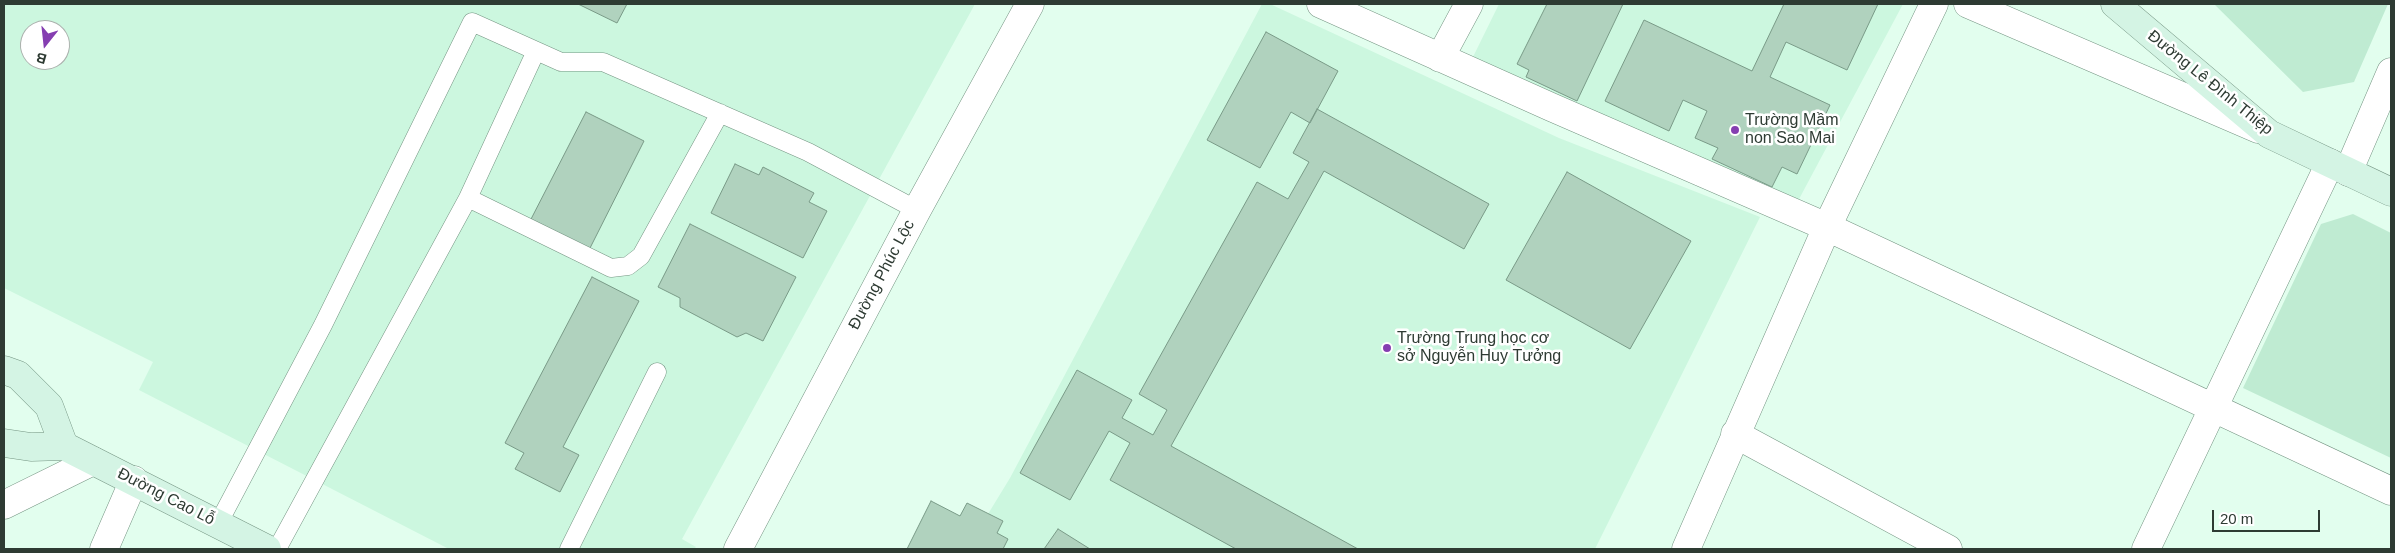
<!DOCTYPE html>
<meta charset="utf-8">
<style>
body{margin:0}
#map{position:relative;width:2395px;height:553px;overflow:hidden;background:#e2feee;font-family:Arial,sans-serif}
canvas{display:block}
.frame{position:absolute;inset:0;border:5px solid #2e3b33;pointer-events:none}
.north{position:absolute;left:20px;top:20px;width:50px;height:50px;box-sizing:border-box;background:#fff;border:1px solid #abb1ad;border-radius:50%;rotate:196deg;font-size:14px;font-weight:700;line-height:20px;text-align:center;color:#2e3b33}
.north::after{content:'';display:block;margin:auto;width:18px;height:22px;background:#853eb1;clip-path:polygon(50% 0,100% 100%,50% 72%,0 100%)}
.scale{position:absolute;left:2212px;top:510px;width:108px;height:22px;box-sizing:border-box;border:2px solid #2e3b33;border-top:0;padding-left:6px;font-size:15px;line-height:18px;white-space:nowrap;color:#2e3b33;-webkit-text-stroke:4px #fff;paint-order:stroke}
</style>
<div id="map">
<canvas width="2395" height="553"></canvas>
<div class="frame"></div>
<div class="north">B</div>
<div class="scale">20 m</div>
</div>
<script>
const ctx = document.querySelector('canvas').getContext('2d');
ctx.lineJoin = 'round';
function paint(path, color) {
  ctx.fillStyle = color;
  ctx.fill(path, 'evenodd');
}
function toPath(rows) {
  const path = new Path2D();
  for (const r of rows) {
    path.moveTo(r[0], r[1]);
    for (let i = 2; i < r.length; i += 2) path.lineTo(r[i], r[i + 1]);
  }
  return path;
}
function trace(path, color, width, dash) {
  ctx.strokeStyle = color;
  ctx.lineWidth = width;
  ctx.lineCap = dash ? 'butt' : 'round';
  ctx.setLineDash(dash || []);
  ctx.stroke(path);
}
function write(font, color, halo, rows, align = 'center') {
  ctx.font = font + ' Arial,sans-serif';
  ctx.lineWidth = 5;
  ctx.setLineDash([]);
  ctx.textBaseline = 'middle';
  ctx.strokeStyle = halo;
  ctx.fillStyle = color;
  for (const [text, x, y, turn = 0] of rows) {
    ctx.save();
    ctx.translate(x, y);
    ctx.rotate((+turn || 0) * Math.PI / 180);
    ctx.textAlign = isNaN(turn) ? turn : align;
    if (halo) ctx.strokeText(text, 0, 0);
    ctx.fillText(text, 0, 0);
    ctx.restore();
  }
}
const built = toPath([
 [4,4,975,4,682,539,696,547,694,549,449,549,139,390,153,362,4,288],
 [30,30,60,30,60,60,30,60],
 [1262,4,1270,4,1559,138,1760,217,1595,549,907,549,931,501,960,516,967,503,988,514,1010,478],
 [1499,4,1903,4,1798,201,1472,59]
]);
const green = toPath([
 [2214,4,2388,4,2354,82,2303,92],
 [2353,214,2391,233,2391,458,2243,388,2321,224]
]);
const building = toPath([
 [578,4,627,4,617,23,578,4],
 [1547,4,1623,4,1577,101,1526,77,1529,70,1517,64,1547,4],
 [1784,4,1878,4,1847,70,1786,42,1770,77,1830,105,1797,174,1782,167,1772,187,1712,159,1718,148,1695,138,1707,111,1683,100,1669,131,1605,101,1644,20,1752,71,1784,4],
 [1266,32,1338,71,1310,123,1291,112,1260,168,1207,140,1266,32],
 [1317,109,1489,204,1464,249,1324,171,1171,446,1358,549,1236,549,1110,480,1130,443,1109,431,1070,500,1020,473,1077,370,1132,400,1122,418,1153,435,1167,410,1139,394,1257,182,1288,199,1309,162,1293,153,1317,109],
 [586,112,644,141,588,252,529,223,586,112],
 [735,164,759,175,763,167,814,193,809,202,827,211,803,258,711,213,735,164],
 [1567,172,1691,241,1630,349,1506,280,1567,172],
 [690,224,796,277,763,341,746,333,737,337,680,307,680,298,658,287,690,224],
 [592,277,639,301,563,447,579,455,560,492,515,469,524,453,505,443,592,277],
 [931,501,960,516,967,503,1003,521,997,533,1008,539,1003,549,907,549,931,501],
 [1058,529,1090,549,1044,549,1058,529]
]);
const lane = toPath([
 [468,198,611,268,628,266,641,256,720,113],
 [218,524,323,325,472,22,561,62,603,62,808,152,917,210],
 [277,549,468,198,536,51],
 [569,549,657,372]
]);
const street = toPath([
 [1321,4,1551,107,1827,227,2391,491],
 [1968,4,2258,129],
 [1440,58,1469,4],
 [2348,172,2391,72],
 [1735,434,1948,549],
 [4,505,93,461],
 [104,549,134,480],
 [738,549,917,210,1030,4],
 [1686,549,1827,227,1934,4],
 [2146,549,2330,163]
]);
const secondary = toPath([
 [2115,4,2269,134,2391,192],
 [4,370,18,375,49,406,64,446],
 [4,443,31,447,64,446,267,549]
]);
const markers = [
 [1735,130,5,"#853eb1"],
 [1387,348,5,"#853eb1"]
];
const streetNames = [
 ["Đường Lê Đình Thiệp",2210,83,39],
 ["Đường Phúc Lộc",882,275,-62],
 ["Đường Cao Lỗ",166,497,27]
];
const poiNames = [
 ["Trường Mầm",1745,121],
 ["non Sao Mai",1745,139],
 ["Trường Trung học cơ",1397,339],
 ["sở Nguyễn Huy Tưởng",1397,357]
];
paint(built, '#ccf7df');
paint(green, '#bfebd2');
paint(building, '#b0d2be');
trace(building, '#7a9b88', 1);
trace(lane, '#759583', 19);
trace(street, '#759583', 29);
trace(secondary, '#759583', 29);
trace(lane, '#fff', 18);
trace(street, '#fff', 28);
trace(secondary, '#d4f4e4', 28);
for (const [x, y, r, color] of markers) {
  const dot = new Path2D();
  dot.arc(x, y, r, 0, 2 * Math.PI);
  ctx.fillStyle = color;
  ctx.fill(dot);
  trace(dot, '#fff', 2);
}
write('16px', '#2e3b33', '#fff', streetNames);
write('16px', '#2e3b33', '#fff', poiNames, 'left');
</script>
